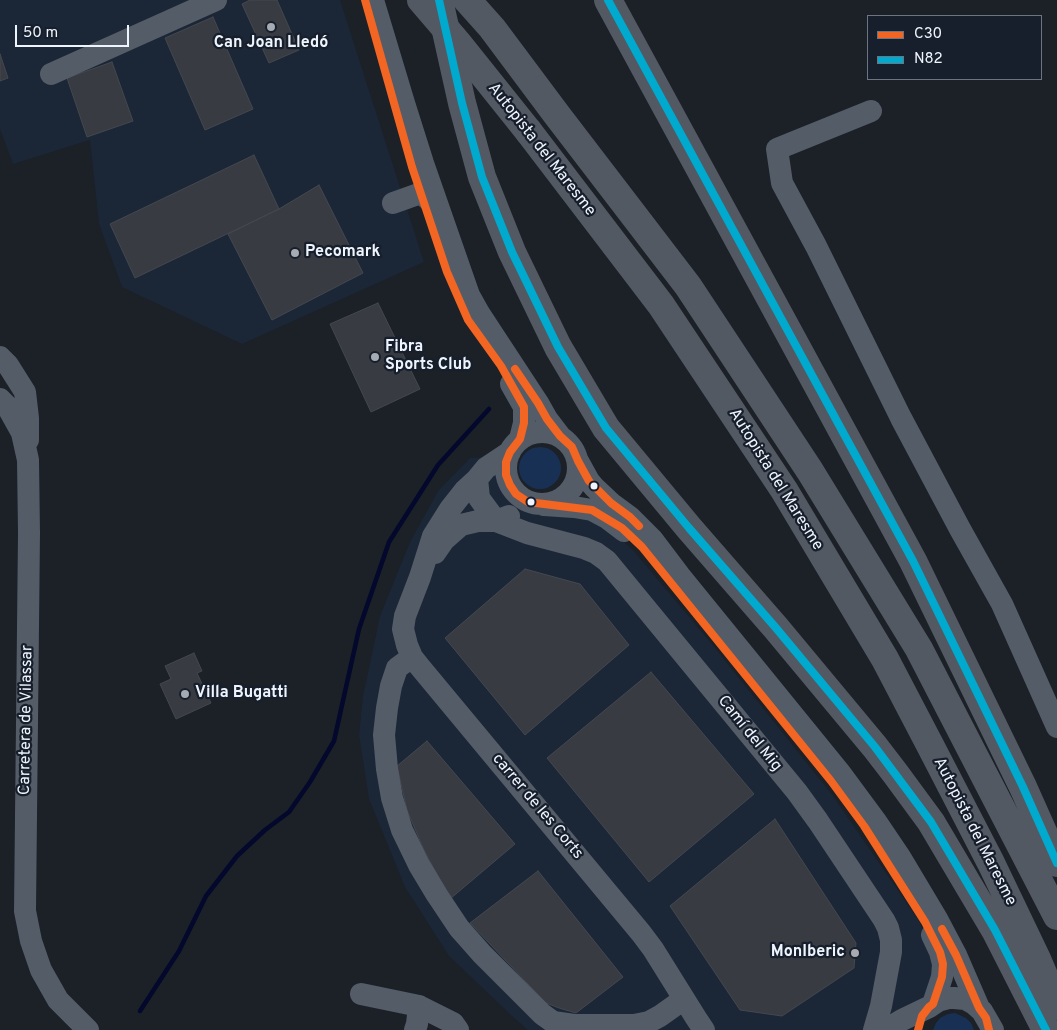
<!DOCTYPE html>
<meta charset="utf-8">
<style>
body{margin:0}
#map{position:relative;width:1057px;height:1030px;overflow:hidden;background:#1c2027;font-family:Overpass,sans-serif}
canvas{display:block}
.legend{position:absolute;left:867px;top:15px;width:175px;height:65px;box-sizing:border-box;background:#171f2c;border:1px solid #6d7580;margin:0;padding:6px 9px;list-style:none;font-size:15px;color:#eff5fe}
.legend li{display:flex;align-items:center;gap:10px;height:25px}
.legend b{width:25px;border:1px solid #6d7580}
.scale{position:absolute;left:15px;top:25px;width:114px;height:22px;box-sizing:border-box;border:2px solid #eff5fe;border-top:0;padding-left:6px;font-size:15px;line-height:18px;white-space:nowrap;color:#eff5fe;-webkit-text-stroke:4px #171f2c;paint-order:stroke}
</style>
<div id="map">
<canvas width="1057" height="1030"></canvas>
<ul class="legend">
<li><b style="height:6px;background:#f26522"></b>C30</li>
<li><b style="height:6px;background:#00a9ce"></b>N82</li>
</ul>
<div class="scale">50 m</div>
</div>
<script>
const ctx = document.querySelector('canvas').getContext('2d');
ctx.lineJoin = 'round';
function paint(path, color) {
  ctx.fillStyle = color;
  ctx.fill(path, 'evenodd');
}
function toPath(rows) {
  const path = new Path2D();
  for (const r of rows) {
    if (r.length === 3) {
      path.moveTo(r[0] + r[2], r[1]);
      path.arc(r[0], r[1], r[2], 0, 2 * Math.PI);
      continue;
    }
    path.moveTo(r[0], r[1]);
    for (let i = 2; i < r.length; i += 2) path.lineTo(r[i], r[i + 1]);
  }
  return path;
}
function trace(path, color, width, dash) {
  ctx.strokeStyle = color;
  ctx.lineWidth = width;
  ctx.lineCap = dash ? 'butt' : 'round';
  ctx.setLineDash(dash || []);
  ctx.stroke(path);
}
function write(font, color, halo, rows, align = 'center') {
  ctx.font = font + ' Overpass,sans-serif';
  ctx.lineWidth = 4.5;
  ctx.setLineDash([]);
  ctx.textBaseline = 'middle';
  ctx.strokeStyle = halo;
  ctx.fillStyle = color;
  for (const [text, x, y, turn = 0] of rows) {
    ctx.save();
    ctx.translate(x, y);
    ctx.rotate((+turn || 0) * Math.PI / 180);
    ctx.textAlign = isNaN(turn) ? turn : align;
    if (halo) ctx.strokeText(text, 0, 0);
    ctx.fillText(text, 0, 0);
    ctx.restore();
  }
}
const built = toPath([
 [0,0,340,0,424,262,242,344,122,287,99,224,90,140,13,164,0,129],
 [489,457,502,480,513,503,546,516,585,517,608,528,633,550,711,643,833,796,919,921,934,954,933,979,908,1030,528,1030,512,1016,449,956,405,887,369,799,359,735,363,696,380,616,410,542,438,491,470,458]
]);
const green = toPath([
 [540,468,21],
 [955,1013,966,1018,971,1023,974,1030,933,1030,936,1023,940,1018,948,1014]
]);
const stream = toPath([
 [140,1011,179,951,206,896,237,856,265,830,289,812,310,782,334,741,359,629,389,542,438,465,489,409]
]);
const building = toPath([
 [250,0,277,0,299,50,269,63,242,4,250,0],
 [213,17,253,109,205,130,165,38,213,17],
 [0,54,8,78,0,81,0,54],
 [112,62,133,121,87,137,67,78,112,62],
 [254,155,279,209,135,278,110,224,254,155],
 [319,185,363,273,272,320,228,234,279,209,319,185],
 [378,303,420,389,371,412,330,324,378,303],
 [525,569,580,584,629,645,525,735,445,638,525,569],
 [194,653,202,671,197,673,211,703,176,719,160,684,171,679,165,666,194,653],
 [651,672,754,794,649,882,547,758,651,672],
 [427,741,515,844,450,899,424,850,407,810,397,766,427,741],
 [775,819,856,943,854,968,782,1016,740,1010,670,906,775,819],
 [538,871,623,977,576,1013,559,1008,546,1003,470,923,538,871]
]);
const minor = toPath([
 [373,0,404,103,423,163,469,295,479,313,538,403,547,419,560,436],
 [51,74,216,0],
 [871,111,777,149,782,183,816,246,901,418,960,529,1002,604,1057,727],
 [393,203,421,193,439,209],
 [0,357,8,365,25,392,28,418,28,440],
 [511,384,524,407,524,423,520,439],
 [0,399,7,406,22,433,28,460,29,533,25,911,31,941,41,970,58,1000,88,1030],
 [542,468,36],
 [510,452,486,468,477,479,465,490,450,509,433,536,420,577,405,616,403,629,407,645,412,657,420,667,641,933,653,949,696,1018,704,1030],
 [578,461,589,481,594,487,611,503,630,517,652,539,680,576,841,774,875,820,900,857,937,919,956,955,979,1008],
 [477,479,479,498,496,521],
 [544,505,574,507,592,510,607,518,624,531],
 [496,521,527,533,584,548,596,553,607,561,797,792,818,821,884,920,888,928,891,940,891,952,881,1006,874,1030],
 [435,553,444,540,461,525,478,521,496,521,509,516],
 [412,657,397,668,391,686,387,708,384,735,387,769,392,798,402,830,419,865,437,895,459,928,482,954,542,1014,553,1022,574,1025,634,1025,649,1022,660,1016,684,999],
 [932,935,940,952,943,964,942,977,933,1004],
 [361,994,419,1006,453,1023,458,1030],
 [415,1030,417,1024,419,1006],
 [889,1030,892,1026,902,1020,929,1007,938,1001,949,998,954,998,965,999,974,1004,982,1011,993,1030]
]);
const highway = toPath([
 [439,0,462,103,482,177,512,252,558,347,606,428,689,528,776,628,875,747,895,773,931,822,995,930,1046,1030],
 [467,0,492,28,557,115,688,286,810,471,919,649,1057,916],
 [608,0,913,561,1023,787,1057,863],
 [529,132,661,305,784,490,885,659,931,747,991,863,1037,959,1057,1006]
]);
const highwayBridge = toPath([
 [421,0,457,42,529,132]
]);
const bus1 = toPath([
 [365,0,412,167,447,272,468,320,501,366,524,407,524,423,520,439,510,452,506,462,506,475,510,485,516,494,528,502,592,510,622,528,642,547,831,781,864,826,925,922,940,952,943,964,942,977,933,1004,929,1007,922,1016,918,1030],
 [515,369,538,403,547,419,560,436,572,447,578,461,589,481,611,503,630,517,639,526],
 [942,929,956,955,979,1008,986,1018,989,1030]
]);
const bus2 = toPath([
 [439,0,462,103,482,177,512,252,558,347,606,428,689,528,776,628,875,747,931,822,995,930,1046,1030],
 [608,0,913,561,1023,787,1057,863]
]);
const markers = [
 [271,27,5,"#a5aab3"],
 [295,253,5,"#a5aab3"],
 [375,357,5,"#a5aab3"],
 [594,486,4.5,"#eff5fe"],
 [531,502,4.5,"#eff5fe"],
 [185,694,5,"#a5aab3"],
 [855,953,5,"#a5aab3"]
];
const poiNames = [
 ["Can Joan Lledó",271,44,"center"],
 ["Pecomark",305,253],
 ["Fibra",385,348],
 ["Sports Club",385,366],
 ["Villa Bugatti",195,694],
 ["MonIberic",845,953,"right"]
];
const streetNames = [
 ["Autopista del Maresme",541,150,52],
 ["Autopista del Maresme",775,480,58],
 ["Carretera de Vilassar",27,720,-89],
 ["Camí del Mig",749,734,51],
 ["carrer de les Corts",537,807,50],
 ["Autopista del Maresme",974,832,63]
];
paint(built, '#1b2637');
paint(green, '#193055');
trace(stream, '#03082c', 4.5);
paint(building, '#383c42');
trace(building, '#44484e', 1);
trace(minor, '#545c68', 22);
trace(highway, '#525963', 28);
trace(highwayBridge, '#525963', 28);
trace(bus1, '#f26522', 8);
trace(bus2, '#00a9ce', 8);
for (const [x, y, r, color] of markers) {
  const dot = new Path2D();
  dot.arc(x, y, r, 0, 2 * Math.PI);
  ctx.fillStyle = color;
  ctx.fill(dot);
  trace(dot, '#171f2c', 2);
}
write('bold 16px', '#eff5fe', '#171f2c', poiNames, 'left');
write('16px', '#eff5fe', '#171f2c', streetNames);
</script>
